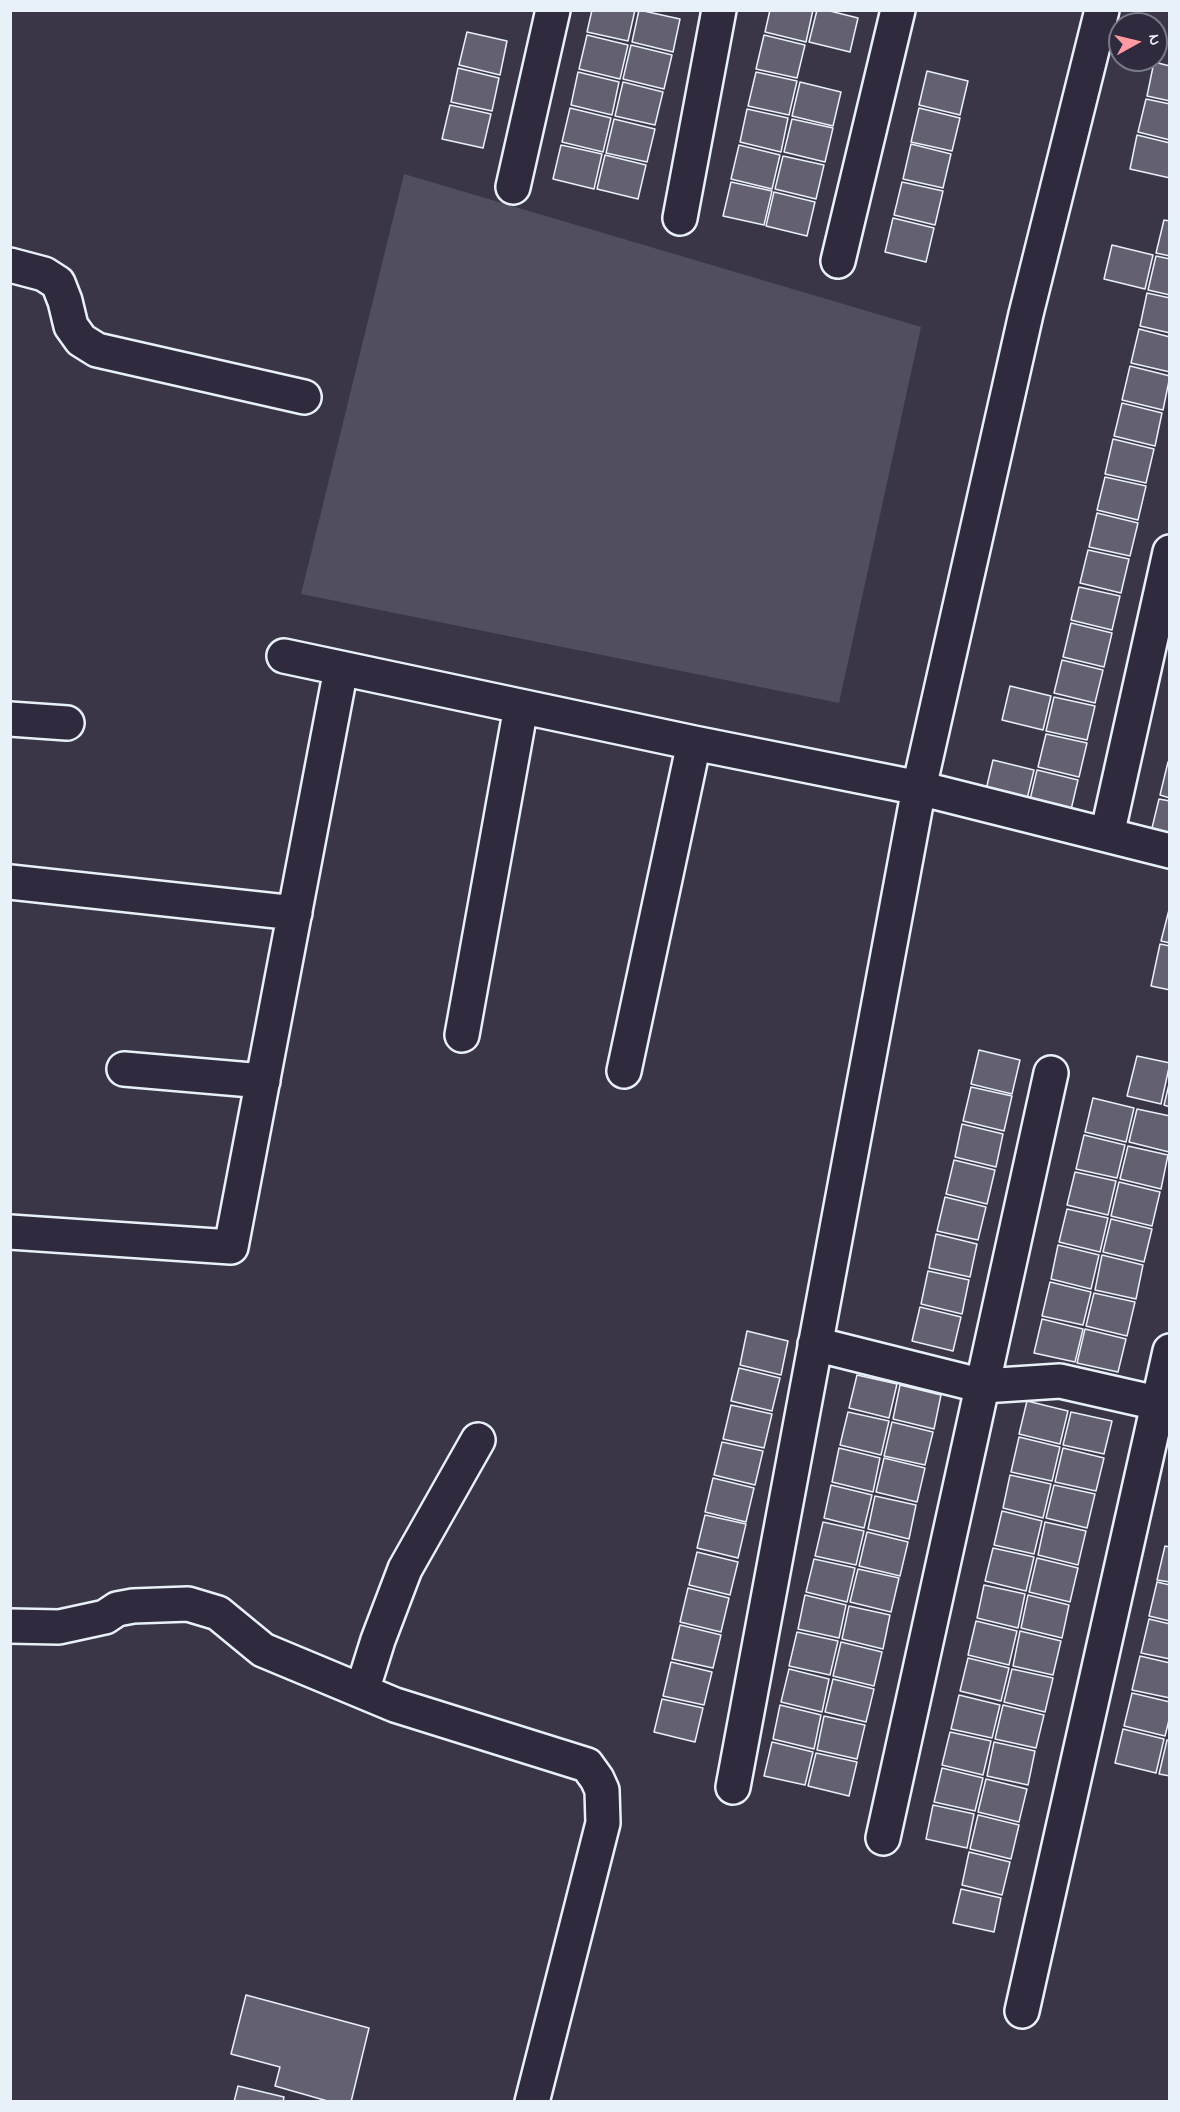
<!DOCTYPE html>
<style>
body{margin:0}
#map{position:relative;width:1180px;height:2112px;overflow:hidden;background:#3a3648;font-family:"Indie Flower",sans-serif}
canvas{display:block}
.frame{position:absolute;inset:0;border:12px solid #e8f1f8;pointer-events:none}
.north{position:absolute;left:1108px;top:12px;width:60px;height:60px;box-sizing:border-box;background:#2f2a3d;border:2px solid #797a88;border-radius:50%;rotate:82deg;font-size:16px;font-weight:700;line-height:24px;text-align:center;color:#e8f1f8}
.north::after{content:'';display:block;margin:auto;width:21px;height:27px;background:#ff9aa2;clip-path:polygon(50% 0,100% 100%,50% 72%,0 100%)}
</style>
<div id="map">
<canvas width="1180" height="2112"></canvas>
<div class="frame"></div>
<div class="north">N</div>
</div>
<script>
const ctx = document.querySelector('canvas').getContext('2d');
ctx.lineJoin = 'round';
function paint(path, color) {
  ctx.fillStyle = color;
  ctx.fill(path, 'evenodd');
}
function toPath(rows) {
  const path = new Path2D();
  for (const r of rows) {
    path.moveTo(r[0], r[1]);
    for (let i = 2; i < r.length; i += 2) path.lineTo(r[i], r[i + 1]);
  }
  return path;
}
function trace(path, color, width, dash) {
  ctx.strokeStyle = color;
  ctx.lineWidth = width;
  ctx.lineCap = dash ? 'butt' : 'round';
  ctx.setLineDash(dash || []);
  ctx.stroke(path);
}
const green = toPath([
 [404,174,921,327,839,703,301,594]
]);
const building = toPath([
 [592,10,635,10,628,41,587,32,592,10],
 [639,10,680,19,673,52,632,42,639,10],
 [770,10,813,10,806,42,765,32,770,10],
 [817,10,826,10,858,18,850,52,809,42,817,10],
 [467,32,507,41,500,75,459,65,467,32],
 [587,35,628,45,620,79,579,69,587,35],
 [764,35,805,45,797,78,756,69,764,35],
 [631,45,672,55,664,89,623,79,631,45],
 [1154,62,1170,66,1170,101,1147,96,1154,62],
 [458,68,499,78,492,111,451,102,458,68],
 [927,71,968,81,960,115,919,105,927,71],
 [578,72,619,82,612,115,571,105,578,72],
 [756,72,797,81,789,115,748,106,756,72],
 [623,82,663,92,655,125,615,116,623,82],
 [800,82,841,92,833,126,792,116,800,82],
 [1146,99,1170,104,1170,140,1138,132,1146,99],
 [450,105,491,114,483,148,442,139,450,105],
 [570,108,611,118,603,152,562,142,570,108],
 [919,108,960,118,952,151,911,142,919,108],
 [747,109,788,118,781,152,740,142,747,109],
 [614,119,655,129,647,162,606,153,614,119],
 [792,119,833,128,825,162,784,152,792,119],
 [1137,135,1170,143,1170,178,1130,169,1137,135],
 [911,144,951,154,943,188,903,179,911,144],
 [561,145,602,154,594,189,553,179,561,145],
 [739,145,780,155,772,189,731,179,739,145],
 [605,155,646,165,638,199,597,189,605,155],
 [783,156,824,165,816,199,775,189,783,156],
 [731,182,772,191,764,225,723,216,731,182],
 [902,182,943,191,935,225,894,215,902,182],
 [774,192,815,202,807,236,766,226,774,192],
 [893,218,934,228,926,262,885,252,893,218],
 [1164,220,1170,221,1170,256,1156,253,1164,220],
 [1112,245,1153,255,1145,289,1104,279,1112,245],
 [1156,256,1170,259,1170,295,1148,290,1156,256],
 [1147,293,1170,298,1170,333,1140,326,1147,293],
 [1139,329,1170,337,1170,372,1131,363,1139,329],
 [1130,366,1170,376,1163,410,1122,400,1130,366],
 [1122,403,1162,413,1155,446,1114,436,1122,403],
 [1113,439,1154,449,1146,483,1105,474,1113,439],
 [1105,477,1146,486,1138,520,1097,510,1105,477],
 [1097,513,1138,523,1130,556,1089,547,1097,513],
 [1088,550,1129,559,1121,593,1080,583,1088,550],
 [1079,587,1120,596,1112,630,1071,620,1079,587],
 [1071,623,1112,633,1104,667,1063,657,1071,623],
 [1062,660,1103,670,1095,703,1054,693,1062,660],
 [1010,686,1051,696,1043,730,1002,720,1010,686],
 [1054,697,1095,706,1087,740,1046,731,1054,697],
 [1046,734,1087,743,1079,777,1038,767,1046,734],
 [993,760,1034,770,1026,803,985,794,993,760],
 [1168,762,1170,762,1170,798,1160,795,1168,762],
 [1037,770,1078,780,1070,814,1029,804,1037,770],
 [1159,799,1170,801,1170,836,1151,832,1159,799],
 [1170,906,1170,943,1161,941,1170,906],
 [1160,944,1170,946,1170,990,1151,986,1160,944],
 [979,1050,1020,1060,1012,1094,971,1084,979,1050],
 [1137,1056,1170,1063,1161,1104,1127,1096,1137,1056],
 [1170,1080,1170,1107,1164,1105,1170,1080],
 [971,1087,1012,1096,1004,1131,963,1121,971,1087],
 [1093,1098,1134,1108,1126,1142,1085,1132,1093,1098],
 [1137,1109,1170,1116,1169,1152,1129,1142,1137,1109],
 [962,1124,1003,1134,996,1167,955,1157,962,1124],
 [1084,1135,1125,1145,1117,1178,1076,1169,1084,1135],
 [1128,1146,1168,1155,1161,1189,1120,1179,1128,1146],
 [954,1160,995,1170,987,1204,946,1194,954,1160],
 [1075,1172,1116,1181,1108,1215,1067,1205,1075,1172],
 [1119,1182,1160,1192,1152,1226,1111,1216,1119,1182],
 [945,1197,986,1207,978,1240,937,1231,945,1197],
 [1067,1209,1108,1218,1100,1252,1059,1242,1067,1209],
 [1111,1219,1152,1229,1144,1262,1103,1252,1111,1219],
 [936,1234,977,1244,970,1277,929,1268,936,1234],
 [1058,1245,1099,1255,1091,1289,1051,1279,1058,1245],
 [1102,1255,1143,1265,1136,1299,1095,1290,1102,1255],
 [928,1271,969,1280,962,1314,921,1304,928,1271],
 [1050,1282,1091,1292,1083,1325,1042,1316,1050,1282],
 [1094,1293,1135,1302,1127,1336,1086,1326,1094,1293],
 [920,1307,961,1317,953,1351,912,1341,920,1307],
 [1042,1319,1083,1329,1075,1362,1034,1353,1042,1319],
 [1085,1329,1126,1339,1118,1372,1077,1363,1085,1329],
 [747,1331,788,1341,781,1375,740,1365,747,1331],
 [739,1368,780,1378,772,1411,731,1401,739,1368],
 [857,1375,897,1384,889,1418,849,1408,857,1375],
 [900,1385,941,1395,934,1429,893,1419,900,1385],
 [1027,1401,1068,1411,1060,1444,1019,1434,1027,1401],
 [731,1405,772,1414,764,1448,723,1439,731,1405],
 [848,1412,889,1421,881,1455,840,1445,848,1412],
 [1071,1412,1112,1421,1104,1454,1063,1445,1071,1412],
 [892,1422,933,1432,925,1465,884,1456,892,1422],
 [1019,1437,1060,1447,1052,1481,1011,1472,1019,1437],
 [722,1442,763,1451,755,1485,714,1475,722,1442],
 [839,1448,880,1458,873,1492,832,1482,839,1448],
 [1063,1448,1104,1458,1096,1491,1055,1482,1063,1448],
 [884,1458,925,1468,917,1502,876,1492,884,1458],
 [1010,1475,1051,1484,1043,1518,1003,1508,1010,1475],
 [713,1478,754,1488,746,1522,705,1512,713,1478],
 [831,1485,872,1495,864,1528,824,1518,831,1485],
 [1054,1485,1095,1494,1087,1528,1046,1518,1054,1485],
 [875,1496,916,1505,909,1539,868,1529,875,1496],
 [1002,1511,1042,1521,1034,1554,994,1545,1002,1511],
 [705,1515,746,1524,738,1558,697,1548,705,1515],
 [823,1522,864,1531,856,1565,815,1556,823,1522],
 [1045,1522,1086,1531,1078,1565,1038,1555,1045,1522],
 [867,1532,908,1542,900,1576,859,1566,867,1532],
 [1165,1546,1170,1547,1170,1582,1157,1580,1165,1546],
 [993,1548,1034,1557,1026,1591,985,1581,993,1548],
 [697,1552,738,1562,730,1595,689,1585,697,1552],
 [1037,1558,1078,1568,1070,1602,1029,1592,1037,1558],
 [814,1559,855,1568,847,1602,806,1592,814,1559],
 [858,1569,899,1578,891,1612,850,1602,858,1569],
 [1157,1582,1170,1585,1170,1621,1149,1616,1157,1582],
 [984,1585,1025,1594,1018,1628,977,1618,984,1585],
 [688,1588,729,1598,721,1632,680,1622,688,1588],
 [805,1595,846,1605,839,1638,798,1629,805,1595],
 [1028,1595,1069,1605,1062,1638,1021,1628,1028,1595],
 [849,1606,890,1615,883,1649,842,1639,849,1606],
 [1149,1619,1170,1624,1170,1659,1141,1653,1149,1619],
 [976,1621,1017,1631,1009,1665,968,1655,976,1621],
 [680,1625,721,1635,713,1668,672,1659,680,1625],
 [1020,1631,1061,1641,1053,1675,1013,1666,1020,1631],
 [797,1632,838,1641,830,1675,789,1666,797,1632],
 [841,1642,882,1652,874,1686,833,1676,841,1642],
 [1140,1656,1170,1663,1170,1698,1132,1690,1140,1656],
 [968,1658,1009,1668,1001,1701,960,1691,968,1658],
 [671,1662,712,1672,704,1705,663,1696,671,1662],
 [789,1669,829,1679,822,1712,781,1702,789,1669],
 [1012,1669,1053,1678,1045,1712,1004,1702,1012,1669],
 [833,1679,874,1689,866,1722,825,1712,833,1679],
 [1132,1693,1170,1702,1170,1716,1165,1736,1124,1726,1132,1693],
 [959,1695,1000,1705,992,1738,951,1729,959,1695],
 [662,1699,703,1708,695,1742,654,1732,662,1699],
 [780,1705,821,1715,814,1749,773,1739,780,1705],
 [1003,1705,1044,1715,1036,1748,995,1739,1003,1705],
 [824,1716,865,1725,857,1759,817,1750,824,1716],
 [1123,1729,1164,1739,1156,1773,1115,1763,1123,1729],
 [950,1732,991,1741,983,1775,942,1765,950,1732],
 [1167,1740,1170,1740,1170,1776,1159,1774,1167,1740],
 [772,1742,813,1752,805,1785,764,1776,772,1742],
 [994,1742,1035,1751,1028,1785,987,1776,994,1742],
 [816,1753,857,1762,849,1796,808,1786,816,1753],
 [942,1768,983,1778,975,1811,934,1802,942,1768],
 [986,1779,1027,1789,1019,1822,978,1812,986,1779],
 [933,1805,974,1814,967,1848,926,1839,933,1805],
 [978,1815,1019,1825,1011,1859,970,1849,978,1815],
 [969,1852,1010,1862,1002,1895,962,1885,969,1852],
 [961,1889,1001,1898,994,1932,953,1923,961,1889],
 [246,1995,369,2028,351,2102,331,2102,275,2086,280,2067,231,2054,246,1995],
 [238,2086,284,2097,283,2102,234,2102,238,2086]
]);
const minor = toPath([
 [513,187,553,10],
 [680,218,719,10],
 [838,261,898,10],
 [10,265,44,274,58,283,65,301,71,326,81,340,97,350,304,397],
 [284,656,694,743,919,788,1170,851],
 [10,719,67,723],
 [1107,835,1170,552],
 [10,882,295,913],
 [462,1035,521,707],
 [124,1069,263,1081],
 [624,1071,694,743],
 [10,1232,231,1247,341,669],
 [815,1344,983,1386,1060,1381,1170,1406],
 [10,1626,59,1627,105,1617,117,1609,133,1606,188,1604,218,1613,263,1650,395,1705,587,1765,597,1779,602,1790,603,1823,532,2102],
 [362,1691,378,1640,405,1569,478,1440],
 [733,1787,919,788,1026,314,1102,10],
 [883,1838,1051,1073],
 [1022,2011,1170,1351]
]);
paint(green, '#504e5f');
paint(building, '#636171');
trace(building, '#e8f1f8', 1.5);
trace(minor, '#e8f1f8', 38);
trace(minor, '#2f2a3d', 33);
</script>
